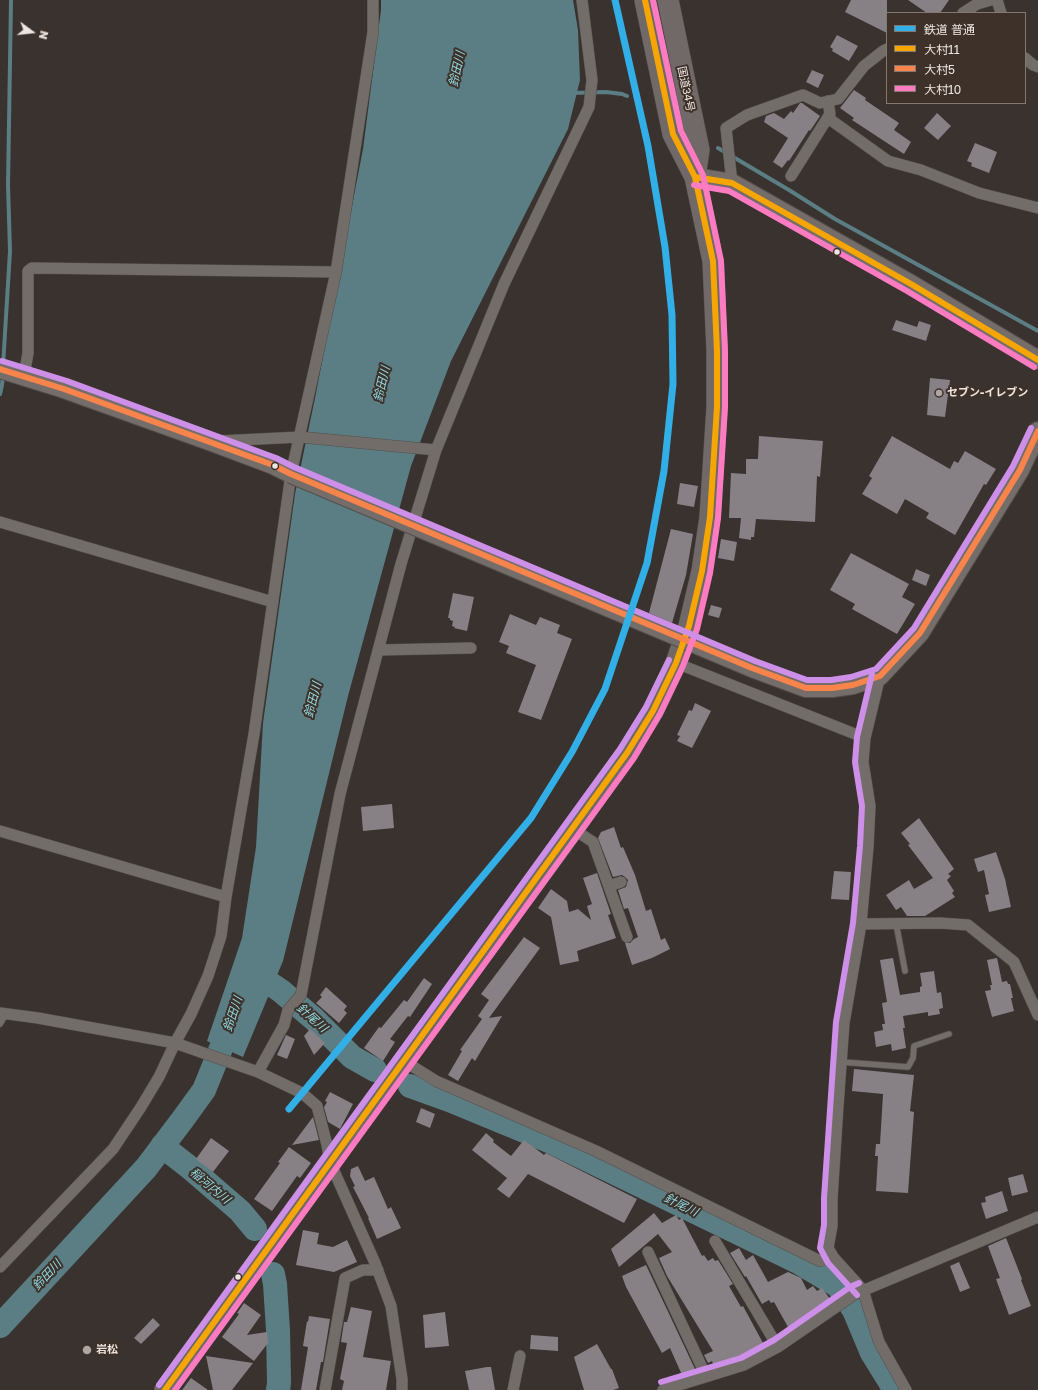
<!DOCTYPE html>
<meta charset="utf-8">
<style>
body{margin:0}
#map{position:relative;width:1038px;height:1390px;overflow:hidden;background:#39322e;font-family:"Golos Text","Noto Sans JP",sans-serif}
canvas{display:block}
.legend{position:absolute;left:886px;top:12px;width:140px;height:92px;box-sizing:border-box;background:#3e3129;border:1px solid #847972;margin:0;padding:5px 7px;list-style:none;font-size:12px;color:#ede5e0}
.legend li{display:flex;align-items:center;gap:8px;height:20px}
.legend b{width:20px;border:1px solid #847972}
.north{position:absolute;left:12px;top:12px;width:40px;height:40px;-webkit-text-stroke:3px #3e3129;paint-order:stroke;rotate:105deg;font-size:11px;font-weight:700;line-height:16px;text-align:center;color:#ede5e0}
.north::after{content:'';display:block;margin:auto;width:14px;height:18px;background:#ede5e0;clip-path:polygon(50% 0,100% 100%,50% 72%,0 100%)}
</style>
<div id="map">
<canvas width="1038" height="1390"></canvas>
<ul class="legend">
<li><b style="height:5px;background:#33afe8"></b>鉄道 普通</li>
<li><b style="height:5px;background:#f7a600"></b>大村11</li>
<li><b style="height:5px;background:#f8844c"></b>大村5</li>
<li><b style="height:5px;background:#fe7ac1"></b>大村10</li>
</ul>
<div class="north">N</div>
</div>
<script>
const ctx = document.querySelector('canvas').getContext('2d');
ctx.lineJoin = 'round';
function paint(path, color) {
  ctx.fillStyle = color;
  ctx.fill(path, 'evenodd');
}
function toPath(rows) {
  const path = new Path2D();
  for (const r of rows) {
    path.moveTo(r[0], r[1]);
    for (let i = 2; i < r.length; i += 2) path.lineTo(r[i], r[i + 1]);
  }
  return path;
}
function trace(path, color, width, dash) {
  ctx.strokeStyle = color;
  ctx.lineWidth = width;
  ctx.lineCap = dash ? 'butt' : 'round';
  ctx.setLineDash(dash || []);
  ctx.stroke(path);
}
function write(font, color, halo, rows, align = 'center') {
  ctx.font = font + ' "Golos Text","Noto Sans JP",sans-serif';
  ctx.lineWidth = 4;
  ctx.setLineDash([]);
  ctx.textBaseline = 'middle';
  ctx.strokeStyle = halo;
  ctx.fillStyle = color;
  for (const [text, x, y, turn = 0] of rows) {
    ctx.save();
    ctx.translate(x, y);
    ctx.rotate((+turn || 0) * Math.PI / 180);
    ctx.textAlign = isNaN(turn) ? turn : align;
    if (halo) ctx.strokeText(text, 0, 0);
    ctx.fillText(text, 0, 0);
    ctx.restore();
  }
}
const water = toPath([
 [381,0,573,0,578,30,580,80,568,129,451,361,411,466,348,696,283,961,243,1057,207,1041,242,938,256,847,263,723,295,494,315,398,363,149,381,10]
]);
const stream = toPath([
 [572,93,606,92,622,94,627,96],
 [718,148,789,190,835,219,1038,331],
 [3,366,10,251,8,185,11,0],
 [0,394,2,385,3,375]
]);
const river = toPath([
 [247,968,281,991,314,1019,352,1057,375,1070],
 [410,1086,449,1100,551,1142,798,1262,838,1286,854,1310,872,1353,895,1390],
 [162,1146,189,1167,240,1211,255,1229],
 [273,1274,275,1284,278,1330,279,1383,278,1390],
 [0,1326,146,1168,183,1119,204,1090,228,1031,233,1016]
]);
const building = toPath([
 [851,0,887,0,887,33,845,12],
 [908,0,949,0,940,13,927,13],
 [837,35,858,46,849,61,832,51,833,49,830,47],
 [812,70,824,75,818,88,806,82],
 [854,90,866,98,865,100,899,123,894,130,911,142,904,154,852,120,854,118,840,108],
 [800,103,802,103,820,116,810,131,809,130,789,161,788,160,782,168,773,162,788,138,764,122,766,116,774,113,784,119,791,111,793,113],
 [937,113,951,126,938,140,924,128],
 [975,143,997,152,989,173,971,166,972,163,967,161],
 [896,320,917,327,919,321,931,325,926,341,892,330],
 [930,378,950,380,945,417,927,415],
 [759,436,823,441,820,477,817,476,815,522,756,519,754,537,751,537,751,540,739,538,741,518,729,518,731,473,746,474,746,459,758,459],
 [892,436,950,469,954,461,958,463,965,451,996,469,986,485,984,484,955,535,926,518,929,513,905,499,897,514,862,494,872,478,869,476],
 [680,483,698,486,694,507,677,504],
 [671,529,693,534,686,575,672,623,649,613],
 [721,539,737,542,734,561,718,558],
 [851,553,909,584,902,597,915,604,897,634,852,609,855,604,830,590],
 [916,569,930,575,926,586,912,580],
 [453,593,474,597,467,631,454,628,455,627,452,626,453,621,450,620,450,618,448,618],
 [711,605,722,608,719,618,708,615],
 [510,614,536,625,540,617,560,625,557,633,572,639,541,720,518,712,536,665,506,653,509,646,499,642],
 [695,703,711,711,692,748,677,741,680,736,677,735,689,710,692,711],
 [392,804,394,828,363,831,361,807],
 [919,818,954,869,948,874,951,876,947,880,954,891,952,893,955,897,925,916,907,916,901,907,896,910,886,895,909,880,914,889,933,878,908,845,910,844,901,833],
 [614,827,621,848,623,847,635,875,646,911,651,909,661,940,665,938,670,949,652,958,632,965,625,943,630,943,634,939,638,937,628,908,624,909,618,890,626,887,628,880,625,877,622,875,613,877,598,838,601,832],
 [996,852,1005,879,1011,907,989,912,985,895,989,894,984,870,978,872,974,859],
 [834,871,851,872,849,900,831,899],
 [597,873,611,914,608,915,616,938,577,951,579,961,560,965,551,917,538,908,551,889,567,901,569,912,578,909,591,920,587,906,592,904,583,878],
 [524,937,540,948,489,1018,502,1016,475,1061,472,1058,458,1081,448,1075,462,1051,460,1050,482,1019,478,1016,489,1000,481,994],
 [893,958,900,995,920,992,920,987,922,986,920,973,934,971,937,993,941,992,943,1008,939,1009,940,1014,928,1016,928,1012,903,1016,905,1028,903,1028,906,1048,892,1051,891,1044,876,1047,874,1032,883,1030,882,1024,885,1024,882,1003,887,1002,880,960],
 [997,958,1002,982,1007,981,1008,984,1010,984,1013,998,1011,998,1014,1011,992,1017,985,991,991,990,990,985,992,985,987,960],
 [424,978,432,984,410,1017,408,1016,390,1039,395,1042,383,1061,364,1048,379,1027,381,1028,404,1000,407,1002],
 [326,987,347,1006,344,1010,347,1013,339,1023,316,1003,322,997,320,995],
 [310,1029,325,1043,314,1055,304,1036],
 [286,1035,295,1039,287,1059,277,1055],
 [854,1069,914,1075,910,1111,914,1112,908,1193,876,1191,878,1156,875,1156,876,1144,880,1144,883,1094,852,1091],
 [330,1092,353,1104,340,1129,328,1122,324,1107,327,1102,325,1101],
 [421,1108,435,1114,430,1128,416,1122],
 [313,1117,319,1140,292,1145],
 [486,1133,494,1140,493,1142,511,1156,524,1140,544,1155,546,1153,637,1199,624,1223,528,1174,509,1198,497,1189,507,1178,472,1150],
 [211,1138,229,1151,213,1172,196,1159],
 [289,1147,311,1163,300,1178,297,1176,272,1211,254,1199,280,1163,278,1162],
 [358,1166,365,1181,374,1177,388,1209,391,1207,401,1228,377,1239,368,1218,369,1218,353,1187,355,1186,350,1176,351,1169],
 [1023,1174,1028,1192,1012,1196,1008,1178],
 [1002,1191,1008,1211,986,1219,981,1203,986,1202,985,1197],
 [654,1213,662,1223,676,1215,679,1220,682,1218,702,1256,704,1255,708,1261,713,1258,715,1261,718,1260,733,1284,729,1286,741,1307,743,1306,763,1343,736,1358,714,1367,712,1361,708,1363,704,1355,713,1351,667,1276,659,1258,672,1252,658,1234,619,1267,611,1249],
 [303,1230,319,1233,317,1244,333,1247,347,1240,357,1262,334,1272,296,1265],
 [1006,1238,1022,1279,1021,1280,1031,1306,1009,1315,996,1279,1000,1278,988,1246],
 [739,1248,746,1260,753,1255,768,1282,788,1272,801,1278,807,1290,813,1286,817,1291,822,1288,830,1299,788,1327,774,1302,771,1303,769,1300,762,1304,746,1276,745,1277,730,1253],
 [959,1262,970,1288,960,1292,950,1266],
 [646,1265,695,1369,682,1375,670,1348,662,1353,626,1287,622,1276],
 [244,1303,261,1315,247,1335,267,1332,268,1343,254,1361,222,1337,239,1314,237,1313],
 [351,1307,372,1311,363,1357,391,1361,386,1390,342,1390,344,1381,340,1379,347,1343,341,1342,344,1322,347,1322],
 [445,1312,449,1346,425,1348,423,1315],
 [309,1316,330,1319,323,1362,321,1362,316,1390,301,1390,308,1347,303,1346,307,1321,308,1322],
 [153,1318,160,1325,141,1344,134,1338],
 [531,1335,558,1337,558,1351,530,1349],
 [597,1344,611,1369,612,1369,619,1388,613,1390,584,1390,574,1357],
 [206,1356,253,1363,232,1390,213,1390],
 [487,1367,491,1367,495,1390,469,1390,465,1371],
 [191,1378,208,1390,182,1390]
]);
const lane = toPath([
 [896,923,905,971],
 [0,1024,6,1014],
 [841,1062,908,1067,913,1058,914,1046,949,1034]
]);
const street = toPath([
 [997,0,1001,13],
 [963,13,977,4,991,0],
 [1025,58,1033,65,1038,67],
 [828,118,888,161,921,170,979,193,1038,208],
 [791,176,830,114,828,101],
 [732,183,726,128,747,115,803,95,820,103,838,99,864,66,883,51,887,49],
 [24,376,28,353,28,271,32,268,336,272],
 [219,441,300,437,436,450],
 [0,522,273,602],
 [379,650,471,648],
 [676,663,865,738],
 [880,676,865,738,863,762,870,806,868,847,861,924,844,1023,838,1106,832,1199,832,1226,828,1248,834,1258,863,1290,879,1342,906,1390],
 [573,829,593,842,627,937],
 [0,831,226,897],
 [609,886,621,882],
 [861,924,940,923,968,925,1014,962,1038,1015],
 [0,1013,38,1018,175,1043,258,1072,302,1093,317,1106,327,1145,330,1162,375,1263,391,1306,402,1379,402,1390],
 [404,1061,436,1081,596,1151,820,1261,834,1258],
 [258,1072,284,1025,288,1010,301,995,340,794,401,564,436,450,504,284,589,107,592,80,582,0],
 [715,1241,778,1347],
 [648,1252,706,1376],
 [0,1267,113,1149,141,1107,159,1077,175,1043,191,1014,208,976,221,936,226,897,254,734,291,474,336,272,373,32,373,0],
 [325,1390,345,1278,363,1270,378,1270],
 [513,1390,520,1356],
 [663,1390,744,1365,778,1347,855,1294,1038,1217]
]);
const primary = toPath([
 [695,177,732,183,911,284,1038,360],
 [0,369,64,389,212,442,273,465,291,474],
 [752,668,806,688,832,688,853,685,880,676,920,633,1020,470,1038,431]
]);
const highway = toPath([
 [668,0,699,150,695,177],
 [165,1390,330,1162,573,829,627,753,653,711,676,663,689,626,702,571,710,517,717,407,717,351,713,261,695,177,673,134,645,0]
]);
const primaryBridge = toPath([
 [291,474,752,668]
]);
const bus1 = toPath([
 [695,177,732,183,911,284,1038,360],
 [165,1390,627,753,653,711,676,663,689,626,702,571,710,517,717,407,717,351,713,261,695,177,673,134,645,0]
]);
const bus2 = toPath([
 [0,369,64,389,273,465,291,474,752,668,806,688,832,688,853,685,880,676,920,633,1020,470,1038,431]
]);
const bus3 = toPath([
 [694,185,729,191,907,291,1034,367],
 [175,1390,634,758,660,714,683,666,697,629,710,573,718,518,725,407,725,351,721,261,703,175,681,131,653,0]
]);
const bus4 = toPath([
 [2,361,67,381,276,458,294,467,755,661,807,680,831,680,851,677,876,669,914,628,1013,466,1031,428],
 [857,1295,828,1263,820,1248,824,1225,824,1198,836,1022,853,923,860,846,862,806,855,762,857,737,872,674],
 [661,1382,741,1358,774,1340,850,1287,859,1283],
 [159,1385,620,749,646,707,669,660]
]);
const rail1 = toPath([
 [289,1109,531,818,572,752,605,689,647,563,664,471,673,384,672,315,665,247,648,146,615,0]
]);
const markers = [
 [837,252,3.5,"#ede5e0"],
 [939,393,4,"#aea6a2"],
 [275,466,3.5,"#ede5e0"],
 [238,1277,3.5,"#ede5e0"],
 [87,1350,5,"#aea6a2"]
];
const streetNames = [
 ["国道34号",686,89,78]
];
const poiNames = [
 ["セブン-イレブン",947,393],
 ["岩松",96,1350]
];
const waterNames = [
 ["鈴田川",457,69,-78],
 ["鈴田川",382,384,-77],
 ["鈴田川",313,700,-76],
 ["鈴田川",233,1014,-72],
 ["針尾川",312,1018,42],
 ["稲河内川",210,1186,40],
 ["針尾川",681,1205,26],
 ["鈴田川",47,1275,-47]
];
paint(water, '#5a7e84');
trace(stream, '#5a7e84', 4);
trace(river, '#5a7e84', 24);
paint(building, '#878186');
trace(lane, '#554f4b', 7);
trace(street, '#554f4b', 12);
trace(primary, '#554f4b', 20);
trace(highway, '#554f4b', 22);
trace(lane, '#736d6a', 5.5);
trace(street, '#736d6a', 11);
trace(primary, '#746d6a', 18);
trace(highway, '#706967', 21);
trace(primaryBridge, '#554f4b', 20, []);
trace(primaryBridge, '#746d6a', 18);
trace(bus1, '#f7a600', 6);
trace(bus2, '#f8844c', 6);
trace(bus3, '#fe7ac1', 6);
trace(bus4, '#ce8fe9', 6);
trace(rail1, '#33afe8', 7);
for (const [x, y, r, color] of markers) {
  const dot = new Path2D();
  dot.arc(x, y, r, 0, 2 * Math.PI);
  ctx.fillStyle = color;
  ctx.fill(dot);
  trace(dot, '#3e3129', 1.5);
}
write('11px', '#ede5e0', '#3e3129', streetNames);
write('bold 11px', '#ede5e0', '#3e3129', poiNames, 'left');
write('italic 12px', '#8fdbe6', '#3e3129', waterNames);
</script>
